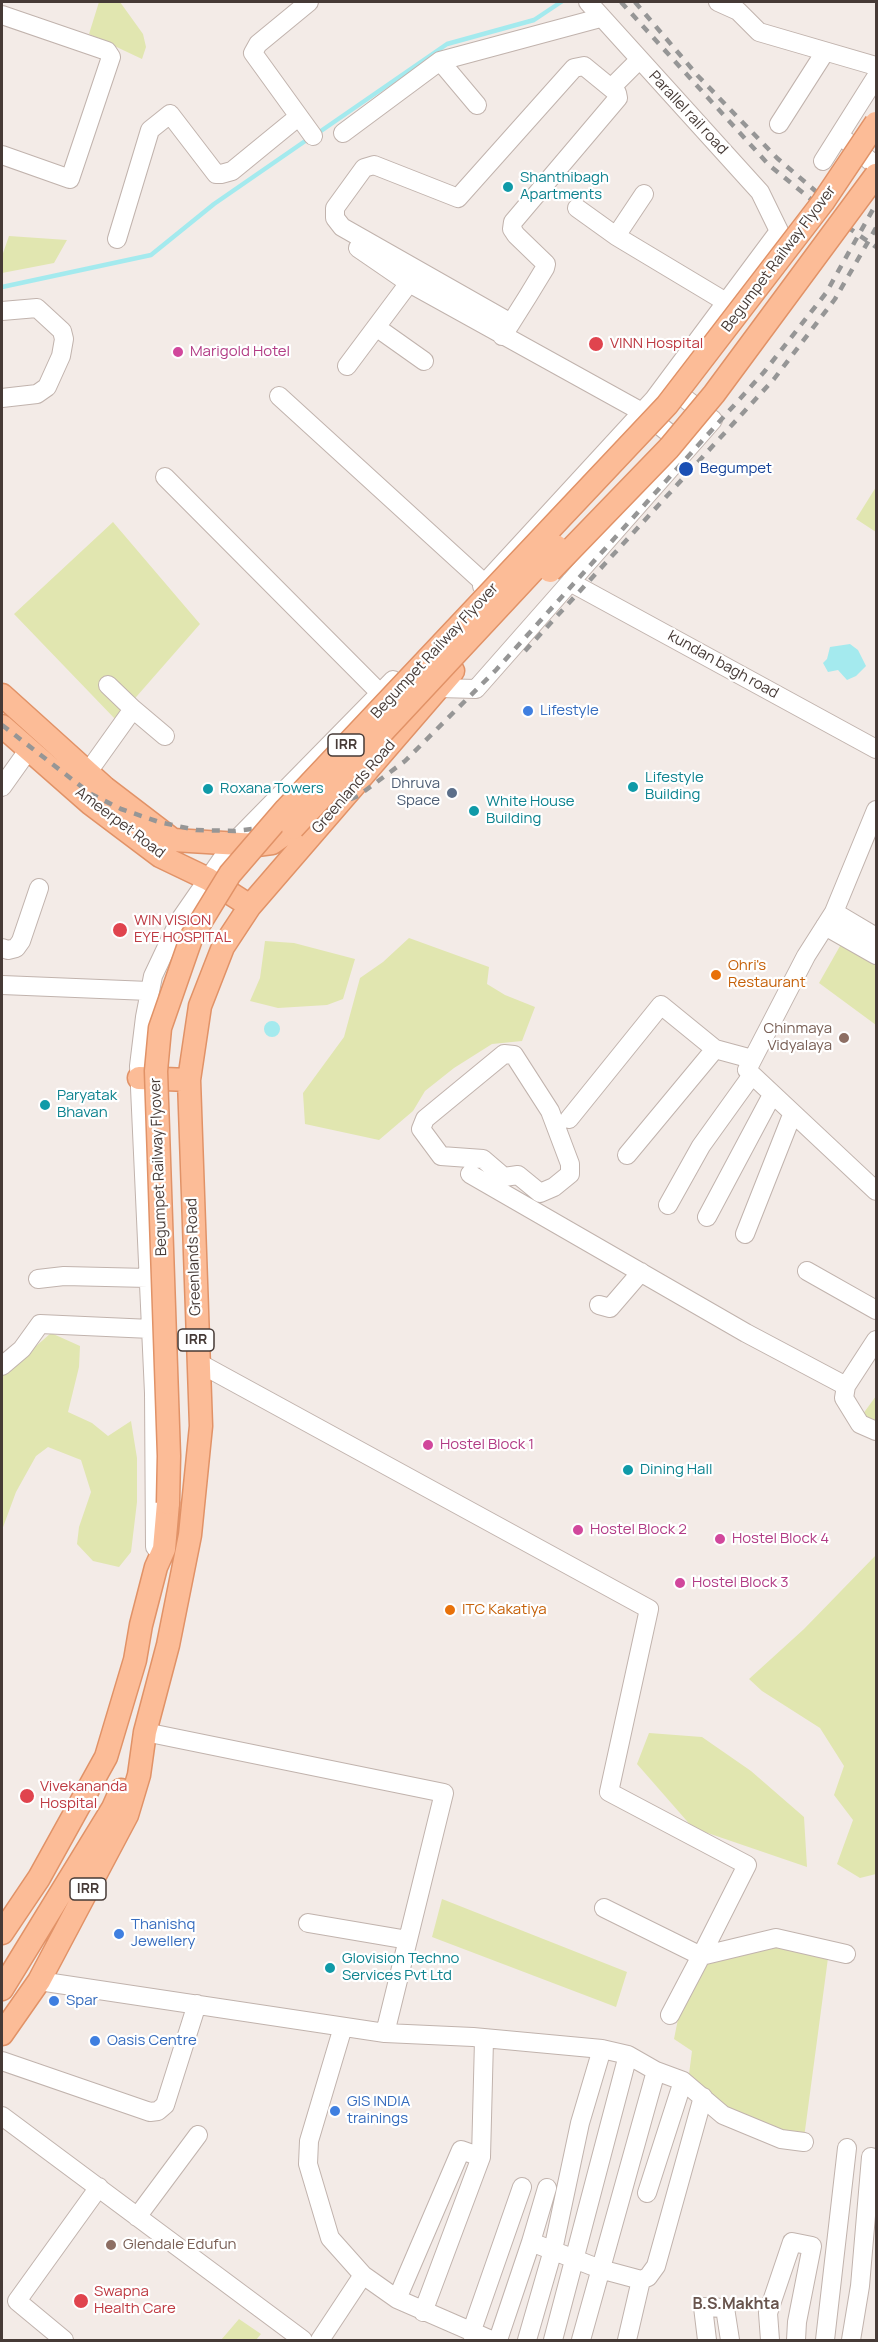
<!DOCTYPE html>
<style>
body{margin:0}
#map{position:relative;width:878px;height:2342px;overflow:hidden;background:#f3ebe7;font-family:Manrope,sans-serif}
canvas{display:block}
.frame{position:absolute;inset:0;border:3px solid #463a36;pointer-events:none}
</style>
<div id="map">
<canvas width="878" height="2342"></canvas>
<div class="frame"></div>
</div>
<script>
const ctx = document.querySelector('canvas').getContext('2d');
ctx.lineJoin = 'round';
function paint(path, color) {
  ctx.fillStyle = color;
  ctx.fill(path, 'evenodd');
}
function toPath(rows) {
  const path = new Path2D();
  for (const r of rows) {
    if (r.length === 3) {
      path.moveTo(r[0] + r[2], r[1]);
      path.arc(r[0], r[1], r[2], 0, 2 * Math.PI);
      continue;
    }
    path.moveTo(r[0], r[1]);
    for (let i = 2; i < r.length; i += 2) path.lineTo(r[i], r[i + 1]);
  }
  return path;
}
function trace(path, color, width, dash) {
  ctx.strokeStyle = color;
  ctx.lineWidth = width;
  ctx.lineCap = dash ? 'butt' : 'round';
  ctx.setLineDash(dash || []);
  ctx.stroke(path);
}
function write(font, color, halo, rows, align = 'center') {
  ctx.font = font + ' Manrope,sans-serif';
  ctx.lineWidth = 4.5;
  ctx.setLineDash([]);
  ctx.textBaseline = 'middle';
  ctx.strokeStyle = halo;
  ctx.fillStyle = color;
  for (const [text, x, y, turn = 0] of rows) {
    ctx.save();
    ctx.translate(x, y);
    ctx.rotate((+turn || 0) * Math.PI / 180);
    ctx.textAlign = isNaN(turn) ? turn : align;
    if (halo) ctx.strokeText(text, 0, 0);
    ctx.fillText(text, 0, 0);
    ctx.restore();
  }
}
const green = toPath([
 [99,2,120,2,143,34,146,47,142,59,89,34],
 [9,236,67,240,54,263,2,273,2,256],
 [876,487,876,532,856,519],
 [113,522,200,624,116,720,14,614],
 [409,938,489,967,487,984,505,995,535,1007,522,1041,492,1044,454,1068,425,1091,413,1111,379,1140,305,1124,303,1093,344,1037,360,978,383,962],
 [844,939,876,958,876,1025,819,983],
 [265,941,294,943,355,959,343,999,327,1005,278,1008,250,1001,260,978],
 [51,1333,80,1346,79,1367,68,1412,92,1423,108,1436,131,1421,137,1458,137,1502,131,1552,119,1567,93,1561,77,1544,79,1527,91,1492,81,1460,48,1447,36,1456,16,1492,2,1530,2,1376],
 [876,1396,876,1433,860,1418],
 [876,1555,876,1874,860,1878,837,1864,853,1820,834,1795,844,1766,820,1728,762,1691,749,1679,804,1629],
 [649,1733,702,1737,751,1771,804,1817,807,1867,693,1828,637,1764],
 [442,1899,627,1972,616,2007,432,1937],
 [783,1944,828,1958,804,2138,769,2129,740,2115,708,2094,689,2074,692,2051,674,2039,678,2019,707,1959],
 [239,2319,261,2334,256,2340,221,2340]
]);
const water = toPath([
 [850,644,858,650,866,666,856,676,847,680,838,670,828,672,823,663,827,659,830,647],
 [272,1029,8]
]);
const stream = toPath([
 [318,133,447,44,534,20,561,2],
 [2,287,151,255,214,204,311,137]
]);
const minor = toPath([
 [309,2,258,44,253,53,313,136],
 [718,2,738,11,759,32,876,66],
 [2,15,107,51,111,57,70,179,2,155],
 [440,61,477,105],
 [611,88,639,60],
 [779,124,825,52],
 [343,133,440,61,600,18],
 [848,142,876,166],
 [823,161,876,77],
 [577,208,616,236,726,302],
 [616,236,644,194],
 [117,239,150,130,170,114,216,174,221,174,232,171,298,117],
 [358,248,409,283,642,412,687,447],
 [2,311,37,308,62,331,64,339,61,356,47,387,37,394,2,398],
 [376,327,424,361],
 [502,336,507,329,511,323,528,296,545,268,546,264,516,235,512,229,513,222,618,98,617,93,584,66,574,68,458,198,374,165,364,168,335,208,335,218,342,227,511,323],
 [347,366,409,283],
 [279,396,484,583],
 [165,477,380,693],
 [570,582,876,749],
 [482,586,654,399,779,231,760,192,588,2],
 [108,685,133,709],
 [439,688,476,689,713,420,666,384],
 [88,772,133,709,165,736],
 [2,787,29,749],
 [876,810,834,912,806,956,747,1070,876,1191],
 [834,912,876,937],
 [825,926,876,955],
 [2,948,8,950,16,948,21,941,39,888],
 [2,985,149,991],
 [504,1054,514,1055,550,1111,570,1164,570,1174,554,1187,540,1193,518,1175,504,1177,483,1159,441,1156,421,1129,425,1119,504,1054],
 [569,1119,661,1005,715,1049],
 [627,1155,715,1049,752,1059],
 [470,1174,746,1333,846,1386],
 [668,1205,701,1146,752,1075],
 [707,1217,772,1095],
 [745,1234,792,1115],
 [807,1271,876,1310],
 [38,1279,64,1276,148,1278],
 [599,1305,610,1308,641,1272],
 [876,1340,846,1386,844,1398,860,1424,876,1431],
 [197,1362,649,1609,609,1792,747,1865,701,1956,604,1908],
 [2,1366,22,1349,40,1324,151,1329],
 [155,1547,154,1393,139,1066,145,1017,153,976,179,921,233,843,393,680],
 [145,1732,444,1793,385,2033],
 [308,1923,408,1940],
 [39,1981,385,2033,473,2037,602,2049,628,2055,656,2071,683,2081,723,2115,781,2139,804,2142],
 [670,2015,701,1956,776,1938,846,1954],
 [343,2027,309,2141,308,2164,330,2238,363,2275,397,2299,491,2340],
 [2,2061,150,2112,158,2111,165,2105,197,2004],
 [2,2116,303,2340],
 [481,2157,484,2040],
 [647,2193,683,2081],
 [137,2217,198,2135],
 [531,2242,547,2188],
 [397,2299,461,2150,481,2157,423,2312],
 [471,2333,522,2187],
 [64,2340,17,2301,99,2187],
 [320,2340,363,2275],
 [498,2340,531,2242,600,2269,641,2280,648,2277,656,2266,703,2097],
 [527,2340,553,2250,580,2123,602,2049],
 [553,2340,628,2055],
 [581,2340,656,2071],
 [627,2340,641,2280],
 [707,2340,703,2307,725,2308,730,2340],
 [770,2340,768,2313,792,2242,812,2246,797,2322,796,2340],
 [825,2340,847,2148],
 [851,2340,860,2286,871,2157]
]);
const major = toPath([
 [2,695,105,788,173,840,257,845,272,843,293,828],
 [2,726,91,804,160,856,208,879,250,906],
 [139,1078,189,1080],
 [2,1933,39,1878,106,1757,135,1660,141,1625,156,1567,164,1549,168,1503],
 [2,1989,113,1808,121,1790],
 [2,2034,39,1981,127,1815,139,1775,145,1732,168,1645,190,1535,201,1426,189,1080,200,1006,223,947,250,906,453,671]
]);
const rail = toPath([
 [621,2,769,165,829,214,876,247],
 [635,2,698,76,777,158,833,206],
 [525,651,774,379,835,299,876,228],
 [2,725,91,794,121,809,159,822,196,830,235,831,270,827,306,819,358,796,405,761,496,670,764,372,826,293,876,204]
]);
const majorBridge = toPath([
 [550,571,669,448,714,394,876,175],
 [293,828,556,546],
 [168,1503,169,1456,156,1071,160,1028,192,936,230,874,286,809,667,405,823,202,876,123]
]);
const markers = [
 [508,187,6,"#0f9aa8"],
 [596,344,8,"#e0444e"],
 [178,352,6,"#d1479c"],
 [686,469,8,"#1a4fb4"],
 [528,711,6,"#3f7fe0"],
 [633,787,6,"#0f9aa8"],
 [208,789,6,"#0f9aa8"],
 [452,793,6,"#5c6f8a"],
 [474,811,6,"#0f9aa8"],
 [120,930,8,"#e0444e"],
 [716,975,6,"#e8710a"],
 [844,1038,6,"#8d6e63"],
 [45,1105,6,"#0f9aa8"],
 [428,1445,6,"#d1479c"],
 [628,1470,6,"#0f9aa8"],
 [578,1530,6,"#d1479c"],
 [720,1539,6,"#d1479c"],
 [680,1583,6,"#d1479c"],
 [450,1610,6,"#e8710a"],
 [27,1796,8,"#e0444e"],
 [119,1934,6,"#3f7fe0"],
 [330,1968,6,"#0f9aa8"],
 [54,2001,6,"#3f7fe0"],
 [95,2041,6,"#3f7fe0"],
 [335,2111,6,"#3f7fe0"],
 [111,2245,6,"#8d6e63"],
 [81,2301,8,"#e0444e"]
];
const shields = [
 [346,745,36],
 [196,1340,36],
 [88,1889,36]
];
const shieldNames = [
 ["IRR",346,745],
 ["IRR",196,1340],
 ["IRR",88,1889]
];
const streetNames = [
 ["Parallel rail road",688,113,47],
 ["Begumpet Railway Flyover",779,259,-53],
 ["Begumpet Railway Flyover",435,651,-47],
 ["kundan bagh road",723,665,29],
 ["Greenlands Road",354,787,-49],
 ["Ameerpet Road",120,823,37],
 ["Begumpet Railway Flyover",159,1167,-92],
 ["Greenlands Road",194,1257,-92]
];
const cultureNames = [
 ["Shanthibagh",520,178],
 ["Apartments",520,195],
 ["Lifestyle",645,778],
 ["Building",645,795],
 ["Roxana Towers",220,789],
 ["White House",486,802],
 ["Building",486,819],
 ["Paryatak",57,1096],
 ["Bhavan",57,1113],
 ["Dining Hall",640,1470],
 ["Glovision Techno",342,1959],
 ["Services Pvt Ltd",342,1976]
];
const healthNames = [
 ["VINN Hospital",610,344],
 ["WIN VISION",134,921],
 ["EYE HOSPITAL",134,938],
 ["Vivekananda",40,1787],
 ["Hospital",40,1804],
 ["Swapna",94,2292],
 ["Health Care",94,2309]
];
const hotelNames = [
 ["Marigold Hotel",190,352],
 ["Hostel Block 1",440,1445],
 ["Hostel Block 2",590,1530],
 ["Hostel Block 4",732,1539],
 ["Hostel Block 3",692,1583]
];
const transitNames = [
 ["Begumpet",700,469]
];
const shopNames = [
 ["Lifestyle",540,711],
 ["Thanishq",131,1925],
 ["Jewellery",131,1942],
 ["Spar",66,2001],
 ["Oasis Centre",107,2041],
 ["GIS INDIA",347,2102],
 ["trainings",347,2119]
];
const serviceNames = [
 ["Dhruva",440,784],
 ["Space",440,801]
];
const foodNames = [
 ["Ohri's",728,966],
 ["Restaurant",728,983],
 ["ITC Kakatiya",462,1610]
];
const educationNames = [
 ["Chinmaya",832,1029],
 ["Vidyalaya",832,1046],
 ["Glendale Edufun",123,2245,"left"]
];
const neighbourhoodNames = [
 ["B.S.Makhta",736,2305]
];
paint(green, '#e1e6b0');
paint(water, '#a4eaee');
trace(stream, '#a4eaee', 4.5);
trace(minor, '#c1b3ad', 20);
trace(major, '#e19267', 25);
trace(minor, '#fff', 18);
trace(major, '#fcbc97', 22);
trace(rail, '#969696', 4.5, [8, 8]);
trace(majorBridge, '#e19267', 25, []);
trace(majorBridge, '#fcbc97', 22);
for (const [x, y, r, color] of markers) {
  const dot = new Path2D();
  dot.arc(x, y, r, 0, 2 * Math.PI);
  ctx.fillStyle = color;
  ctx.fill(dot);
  trace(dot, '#fff', 2);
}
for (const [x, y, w] of shields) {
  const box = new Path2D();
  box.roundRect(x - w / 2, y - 11, w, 22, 4.5);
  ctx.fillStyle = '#fff';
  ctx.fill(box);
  trace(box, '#463a36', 1.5);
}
write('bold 14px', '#463a36', null, shieldNames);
write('15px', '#463a36', '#fff', streetNames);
write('15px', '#0d838f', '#fff', cultureNames, 'left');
write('15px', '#be3a42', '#fff', healthNames, 'left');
write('15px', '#b23c85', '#fff', hotelNames, 'left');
write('15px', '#164399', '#fff', transitNames, 'left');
write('15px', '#366cbe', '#fff', shopNames, 'left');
write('15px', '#4e5e75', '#fff', serviceNames, 'right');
write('15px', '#c56008', '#fff', foodNames, 'left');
write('15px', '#785e54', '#fff', educationNames, 'right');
write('bold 16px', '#68544d', '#fff', neighbourhoodNames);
</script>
